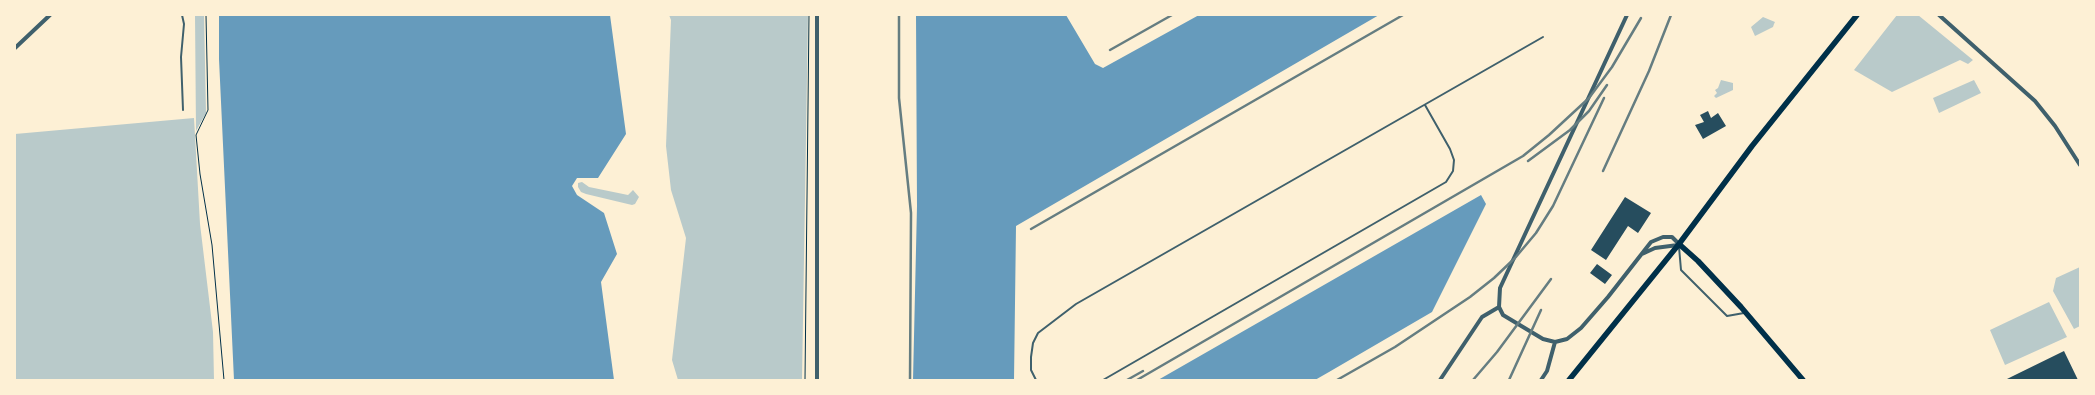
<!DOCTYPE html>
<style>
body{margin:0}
#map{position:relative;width:2095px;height:395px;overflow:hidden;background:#fdf0d5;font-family:"Open Sans",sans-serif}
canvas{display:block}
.frame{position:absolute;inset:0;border:16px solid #fdf0d5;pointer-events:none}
</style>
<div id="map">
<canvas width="2095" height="395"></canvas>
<div class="frame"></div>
</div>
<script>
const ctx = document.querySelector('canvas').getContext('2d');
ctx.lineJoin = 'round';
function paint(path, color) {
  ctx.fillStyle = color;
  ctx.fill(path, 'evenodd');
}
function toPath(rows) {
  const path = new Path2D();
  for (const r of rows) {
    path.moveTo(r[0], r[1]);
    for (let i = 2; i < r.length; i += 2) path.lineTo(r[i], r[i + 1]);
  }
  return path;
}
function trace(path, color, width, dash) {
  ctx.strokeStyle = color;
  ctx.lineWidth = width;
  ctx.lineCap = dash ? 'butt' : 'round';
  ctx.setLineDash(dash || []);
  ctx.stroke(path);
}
const green = toPath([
 [195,15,204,15,206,113,196,131],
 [669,15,808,15,802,380,678,380,672,360,686,238,671,190,666,146,671,20],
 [1897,15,1918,15,1973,60,1968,64,1960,60,1892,92,1854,70],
 [1763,17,1775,22,1774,24,1773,27,1755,36,1751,27],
 [1721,80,1733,83,1733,90,1716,98,1714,96,1717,93,1715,90,1718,88],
 [1974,80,1981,93,1939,113,1933,98],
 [194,118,200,224,213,332,214,380,15,380,15,134],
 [582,182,589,187,628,195,633,190,639,197,635,204,632,205,586,194,581,192,578,187,578,183],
 [2080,267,2080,326,2074,329,2053,291,2056,278],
 [2049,302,2067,337,2005,365,1990,330]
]);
const water = toPath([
 [219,15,610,15,626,134,598,178,577,178,572,186,577,195,604,213,617,254,601,282,614,380,234,380,219,59],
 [916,15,1066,15,1095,64,1103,68,1199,15,1379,15,1016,226,1014,380,913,380,917,206],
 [1481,195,1486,204,1432,312,1329,372,1315,380,1158,380]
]);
const building = toPath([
 [1708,111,1711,118,1718,113,1726,126,1703,139,1695,125,1704,122,1700,115],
 [1625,197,1651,213,1638,233,1628,226,1606,260,1591,250],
 [1597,264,1612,275,1605,284,1590,273],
 [2064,351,2078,380,2005,380,2013,376]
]);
const path = toPath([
 [206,15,208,110,196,135,200,174,212,245,224,380],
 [805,380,809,15]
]);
const service = toPath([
 [182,15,184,24,181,57,183,110],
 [1679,247,1681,270,1727,316,1744,313],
 [1036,380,1031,370,1031,357,1033,343,1038,333,1076,304,1543,37],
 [1103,380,1446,182,1453,171,1454,160,1450,149,1425,105]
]);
const minor = toPath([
 [1627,15,1500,288,1499,307,1503,315,1543,339,1555,342,1567,339,1581,328,1608,297,1651,242,1663,237,1672,237,1679,244],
 [1939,15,2035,101,2055,126,2080,165],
 [15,48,50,15],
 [1642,254,1655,248,1678,245],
 [817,380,817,15],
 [1440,380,1482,317,1499,307],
 [1541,380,1547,371,1555,342]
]);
const secondary = toPath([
 [1679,244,1698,261,1741,307,1803,380],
 [1569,380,1679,244,1752,146,1857,15]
]);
const rail = toPath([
 [899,15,899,98,911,213,910,380],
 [1110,50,1172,15],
 [1528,161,1570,130,1589,111,1607,85],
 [1603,171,1649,71,1671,15],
 [1031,229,1403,15],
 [1127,380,1143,371],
 [1137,380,1523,156,1549,135,1589,98,1612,67,1641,18],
 [1337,380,1395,347,1470,297,1494,278,1515,258,1536,233,1553,206,1604,98],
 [1473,380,1497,352,1551,279],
 [1509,380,1541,310]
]);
paint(green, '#b9caca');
paint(water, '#669bbc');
paint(building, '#264d5e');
trace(path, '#003049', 1);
trace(service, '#3f606c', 2);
trace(minor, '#3f606c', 4);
trace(secondary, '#003049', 5.5);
trace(rail, '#657d81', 2.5);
</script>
